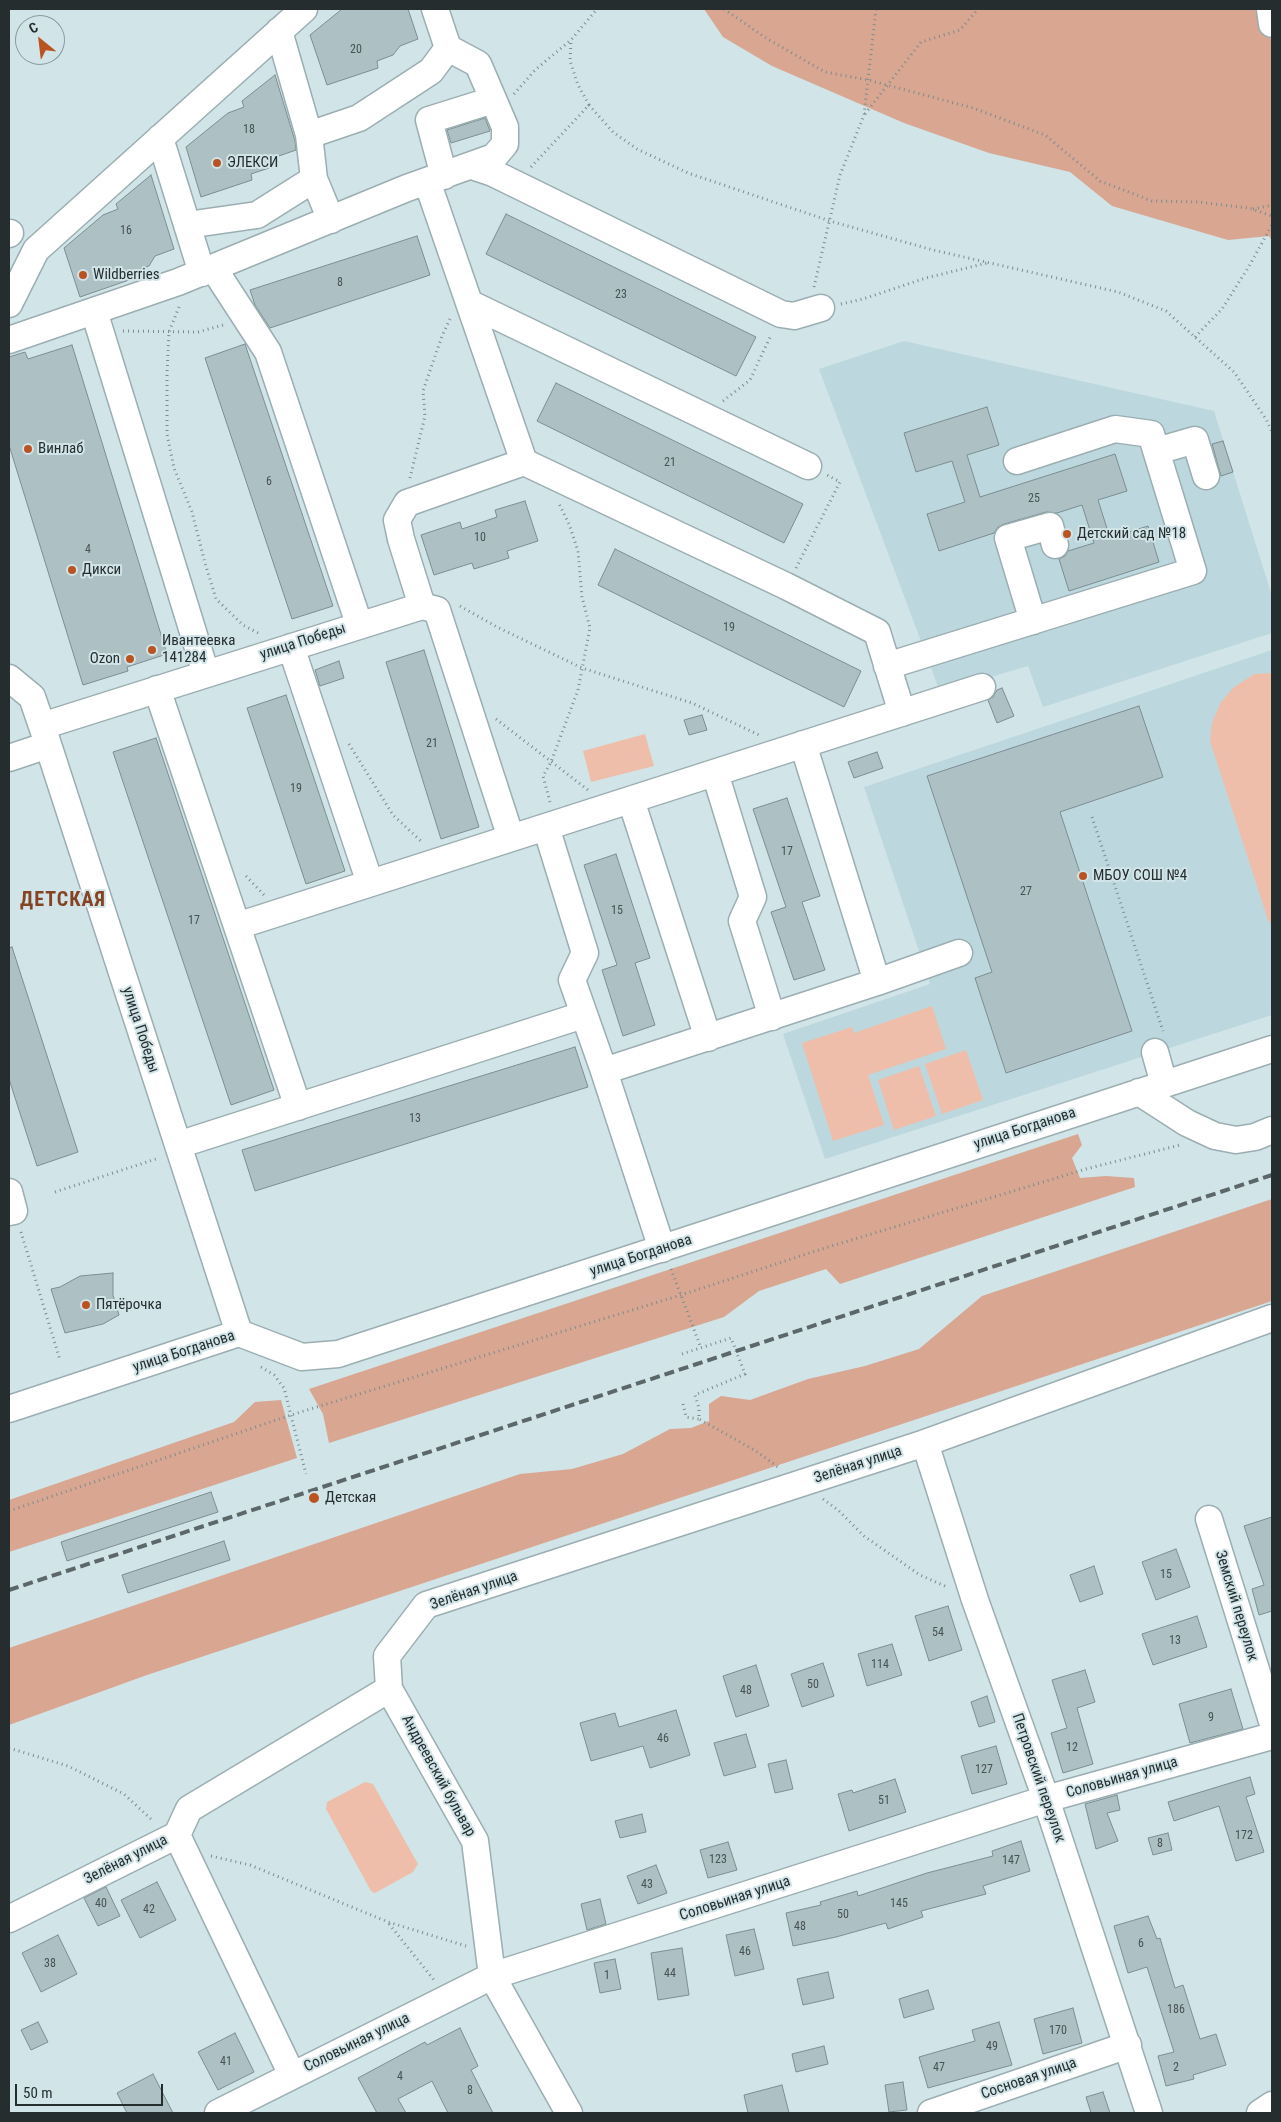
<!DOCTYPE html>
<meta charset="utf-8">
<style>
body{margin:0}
#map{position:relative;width:1281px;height:2122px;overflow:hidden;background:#d1e4e8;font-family:"Roboto Condensed",sans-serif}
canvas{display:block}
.frame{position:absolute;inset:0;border:10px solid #252d2e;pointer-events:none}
.north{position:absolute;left:15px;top:15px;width:50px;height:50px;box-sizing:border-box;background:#d1e4e8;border:1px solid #8c9b9e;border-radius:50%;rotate:331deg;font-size:14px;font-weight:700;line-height:20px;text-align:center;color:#252d2e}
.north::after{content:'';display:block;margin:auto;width:18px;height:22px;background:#b95422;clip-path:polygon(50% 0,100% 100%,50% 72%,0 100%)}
.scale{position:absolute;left:15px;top:2084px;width:148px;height:22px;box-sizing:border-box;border:2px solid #252d2e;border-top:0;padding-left:6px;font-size:15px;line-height:18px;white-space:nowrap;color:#252d2e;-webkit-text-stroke:4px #d1e4e8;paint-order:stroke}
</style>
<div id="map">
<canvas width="1281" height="2122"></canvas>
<div class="frame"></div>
<div class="north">С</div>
<div class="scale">50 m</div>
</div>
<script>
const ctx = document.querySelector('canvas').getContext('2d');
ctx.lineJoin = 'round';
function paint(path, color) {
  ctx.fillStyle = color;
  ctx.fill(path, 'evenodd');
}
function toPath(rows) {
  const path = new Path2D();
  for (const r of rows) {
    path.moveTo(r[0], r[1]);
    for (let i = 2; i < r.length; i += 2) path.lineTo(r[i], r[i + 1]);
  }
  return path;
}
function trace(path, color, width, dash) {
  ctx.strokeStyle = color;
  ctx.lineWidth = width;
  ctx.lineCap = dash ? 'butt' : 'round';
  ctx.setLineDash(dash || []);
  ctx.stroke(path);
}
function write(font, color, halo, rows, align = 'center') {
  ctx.font = font + ' "Roboto Condensed",sans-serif';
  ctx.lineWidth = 4;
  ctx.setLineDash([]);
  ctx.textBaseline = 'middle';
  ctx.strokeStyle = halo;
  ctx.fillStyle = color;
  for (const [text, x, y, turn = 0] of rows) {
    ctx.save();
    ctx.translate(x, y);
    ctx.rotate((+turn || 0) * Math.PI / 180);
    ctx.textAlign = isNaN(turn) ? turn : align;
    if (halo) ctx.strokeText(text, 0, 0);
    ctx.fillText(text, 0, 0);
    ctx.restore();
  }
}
const built = toPath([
 [904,341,1214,411,1272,596,1272,633,1043,707,1028,666,940,692,819,369],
 [1272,650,1272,1015,825,1159,783,1034,930,984,864,787]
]);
const green = toPath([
 [1272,673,1272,925,1268,920,1210,741,1212,723,1221,702,1233,688,1254,674],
 [645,734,654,766,591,782,583,751],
 [932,1006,946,1049,868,1075,884,1125,833,1141,802,1043,852,1027,854,1033],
 [966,1050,983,1100,942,1114,925,1064],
 [919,1066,936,1116,894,1130,878,1080],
 [365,1782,373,1784,418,1864,413,1872,375,1893,371,1891,326,1809,327,1802]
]);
const forest = toPath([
 [704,9,1272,9,1272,241,1269,236,1228,240,1112,206,1070,172,989,153,904,123,772,66,723,37],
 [1078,1134,1082,1145,1072,1158,1080,1178,1106,1176,1134,1178,1135,1187,840,1284,826,1269,759,1291,724,1317,329,1443,323,1414,309,1389],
 [1272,1199,1272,1301,147,1675,9,1725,9,1648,520,1474,572,1469,623,1454,670,1429,691,1428,709,1421,709,1404,721,1396,750,1400,808,1379,865,1366,919,1349,982,1296],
 [281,1400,297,1458,9,1552,9,1500,234,1422,255,1402]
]);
const building = toPath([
 [342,9,408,9,418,39,400,46,393,55,377,61,378,68,327,85,310,35,342,9],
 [275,75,295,141,296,150,276,157,269,168,251,174,252,180,201,197,186,147,228,113,244,107,242,101,275,75],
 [485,118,490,131,451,143,447,130,485,118],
 [151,175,174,249,155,256,149,266,131,273,132,279,80,297,64,248,103,215,118,209,116,204,151,175],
 [506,214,756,337,736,376,486,254,506,214],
 [417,236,430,275,270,328,255,305,250,290,417,236],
 [245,344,333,606,292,619,205,358,245,344],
 [72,345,167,654,127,667,128,671,83,685,9,445,9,357,25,352,28,359,72,345],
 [556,383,803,504,784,543,537,421,556,383],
 [987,407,999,445,967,455,980,497,1115,454,1127,491,1098,500,1110,538,1148,526,1159,562,1069,591,1059,559,1065,556,1068,551,1094,543,1082,505,1057,513,1046,512,1004,524,998,527,994,533,939,551,927,514,965,502,952,461,916,472,904,433,987,407],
 [1223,441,1233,472,1221,476,1212,444,1223,441],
 [525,501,538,541,507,551,509,558,474,569,472,563,434,575,421,535,460,522,462,529,497,517,495,510,525,501],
 [615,549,861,671,844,707,598,585,615,549],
 [424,650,479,827,441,839,386,662,424,650],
 [339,661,344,678,320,686,315,670,339,661],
 [1002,688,1014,716,997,723,988,700,993,697,997,690,1002,688],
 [286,695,345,871,306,884,247,708,286,695],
 [1139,706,1163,777,1060,812,1132,1031,1006,1073,975,978,992,972,927,776,1139,706],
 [702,715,707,730,689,735,684,720,702,715],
 [156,738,274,1090,231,1105,113,752,156,738],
 [877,752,883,768,854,778,848,762,877,752],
 [787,798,820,896,802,902,825,970,794,980,771,912,786,907,753,809,787,798],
 [616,854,650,958,635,963,655,1025,623,1036,602,970,617,965,584,865,616,854],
 [12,947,78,1152,37,1166,9,1079,9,948,12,947],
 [575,1047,588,1087,255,1191,242,1150,575,1047],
 [113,1273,113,1295,119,1315,103,1324,65,1333,51,1289,60,1287,80,1276,113,1273],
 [211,1492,218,1512,67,1561,61,1542,211,1492],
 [1272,1517,1272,1611,1259,1615,1252,1589,1264,1585,1244,1526,1272,1517],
 [224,1541,230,1560,128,1593,122,1575,224,1541],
 [1176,1549,1190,1587,1156,1600,1142,1562,1176,1549],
 [1094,1566,1103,1594,1080,1602,1070,1575,1094,1566],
 [948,1606,962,1650,929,1661,915,1616,948,1606],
 [1197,1616,1207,1647,1153,1665,1142,1634,1197,1616],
 [892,1644,902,1675,867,1686,858,1654,892,1644],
 [823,1663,834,1696,802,1707,791,1674,823,1663],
 [756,1665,769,1706,736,1717,723,1676,756,1665],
 [1085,1670,1095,1702,1077,1708,1093,1764,1063,1773,1051,1733,1067,1728,1052,1680,1085,1670],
 [1231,1689,1243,1729,1190,1743,1179,1704,1231,1689],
 [987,1696,995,1722,979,1727,971,1702,987,1696],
 [676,1710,690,1755,650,1768,643,1746,591,1761,580,1723,615,1713,619,1727,676,1710],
 [746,1734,756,1767,724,1776,714,1743,746,1734],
 [996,1746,1007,1784,972,1794,961,1756,996,1746],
 [786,1760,793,1789,775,1793,768,1764,786,1760],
 [1250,1777,1255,1794,1246,1797,1264,1852,1236,1861,1219,1806,1174,1821,1168,1802,1250,1777],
 [895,1779,906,1812,849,1831,838,1794,852,1790,853,1793,895,1779],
 [1117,1795,1120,1810,1107,1813,1118,1841,1096,1849,1085,1804,1117,1795],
 [642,1814,646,1832,620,1838,615,1821,642,1814],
 [1168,1833,1172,1850,1153,1855,1148,1838,1168,1833],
 [1021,1841,1030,1871,983,1886,986,1894,921,1911,923,1917,888,1929,886,1923,836,1937,793,1946,786,1913,821,1905,820,1902,857,1891,858,1896,927,1873,993,1856,992,1851,1021,1841],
 [728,1842,737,1870,708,1878,700,1850,728,1842],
 [656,1865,667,1893,638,1904,627,1876,656,1865],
 [157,1882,176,1920,140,1938,121,1900,157,1882],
 [106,1887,120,1916,98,1926,84,1898,106,1887],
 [600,1899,606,1924,587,1930,581,1904,600,1899],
 [1148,1916,1157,1939,1160,1938,1175,1988,1183,1985,1200,2039,1216,2034,1226,2065,1193,2075,1194,2079,1166,2086,1158,2056,1174,2052,1147,1967,1128,1973,1114,1926,1148,1916],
 [754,1929,764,1969,735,1976,726,1935,754,1929],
 [58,1935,77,1974,41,1992,22,1953,58,1935],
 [682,1948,689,1995,658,2000,651,1953,682,1948],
 [615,1959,621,1989,600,1993,594,1963,615,1959],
 [828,1972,834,1998,803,2005,797,1979,828,1972],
 [928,1990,934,2009,904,2018,899,1999,928,1990],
 [1073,2008,1082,2043,1043,2054,1034,2019,1073,2008],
 [38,2022,48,2042,31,2050,21,2030,38,2022],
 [999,2022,1012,2065,928,2088,919,2057,975,2041,972,2030,999,2022],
 [460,2028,478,2066,471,2070,493,2113,448,2113,432,2081,398,2099,406,2113,377,2113,358,2078,425,2042,427,2045,460,2028],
 [235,2033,254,2072,218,2090,198,2052,235,2033],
 [824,2046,828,2064,796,2072,792,2054,824,2046],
 [153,2074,173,2113,127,2113,117,2093,153,2074],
 [903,2082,907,2110,889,2112,885,2085,903,2082],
 [782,2085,789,2113,748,2113,744,2095,782,2085],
 [1103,2092,1110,2113,1091,2113,1086,2097,1103,2092]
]);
const path = toPath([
 [724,9,766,38,825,72,868,80,973,108,1045,135,1100,181,1152,201,1197,202,1249,208,1272,216],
 [514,94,535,70,571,40,597,9],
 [589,105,613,132,637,149,688,173,830,221,933,250,1118,292,1166,311,1234,372,1266,419,1272,432],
 [865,114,921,42,960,30,978,9],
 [531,167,589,105,578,85,570,61,571,40],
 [1253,209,1272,205],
 [814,287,840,175,864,115,876,9],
 [841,304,863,299,926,278,987,263],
 [179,307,169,332,167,373,167,434,174,468,192,512,205,563,216,599,243,625,258,633],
 [123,331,198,332,223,325],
 [1195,337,1222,309,1248,268,1272,225],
 [723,401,750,380,771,335],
 [410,478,425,416,423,391,442,336,450,319],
 [796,568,840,482,827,475],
 [460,606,497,627,582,668,692,703,759,735],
 [496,719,588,790],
 [349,744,393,815,422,842],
 [550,802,543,776,551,762,578,690,590,628,582,597,578,551,569,524,559,504],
 [1092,817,1163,1031],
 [246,876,264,895],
 [55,1192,159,1158],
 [21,1232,60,1360],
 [671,1269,701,1348],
 [682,1354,731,1338,745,1374,695,1395,699,1408,699,1419,756,1451,779,1468],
 [261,1367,274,1375,284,1388,306,1474],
 [683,1404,686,1417,699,1419],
 [823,1499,838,1510,864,1536,920,1575,947,1587],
 [9,1511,291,1415,681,1295,825,1248,1086,1169,1180,1145],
 [9,1748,68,1766,124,1794,153,1821],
 [211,1856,250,1865,388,1922,466,1946],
 [389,1924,434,1980]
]);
const minor = toPath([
 [1270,9,1272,24],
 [309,135,359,118,431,71,448,48],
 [160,138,202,273],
 [472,166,493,173,781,314,794,316,821,308],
 [444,176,429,120,493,100],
 [314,179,331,220],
 [427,181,524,462],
 [187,225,257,215,314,179,309,135,279,31],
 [9,234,10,233],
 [214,269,268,352,359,624],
 [469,303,808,466],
 [9,304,36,250,304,9],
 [94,311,206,674],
 [9,340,178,282,407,188,494,157,505,144,505,127,478,64,448,48,435,9],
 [1157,451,1195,440,1206,476],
 [422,606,401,539,397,520,407,503,524,462,786,586,877,632,902,713],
 [422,606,437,610,511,838],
 [1033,621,1008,538,1050,526,1055,545],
 [291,647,370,883],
 [887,666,1193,571,1151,434,1115,429,1017,461],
 [9,678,32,697,42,726,239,1333],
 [157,689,298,1107],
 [42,726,422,606],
 [9,758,48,745],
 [715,773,753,897,742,921,772,1017],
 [631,800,708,1038],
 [546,827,585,953,572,980,604,1071,662,1249],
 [237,926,982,687],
 [877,982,959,953],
 [1155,1052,1164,1084],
 [604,1071,877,982,803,744],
 [1139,1092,1187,1123,1215,1136,1236,1140,1255,1137,1272,1130],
 [178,1145,583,1015],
 [9,1192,14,1211,9,1212],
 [9,1409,239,1333,302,1357,338,1354,1272,1049],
 [925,1443,975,1600,1046,1799,1149,2113],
 [1209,1519,1272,1721],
 [389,1689,475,1841,492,1976,569,2113],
 [177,1835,292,2075],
 [9,1919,177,1835,189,1809,389,1689,387,1656,426,1605,925,1443,1272,1318],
 [218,2113,492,1976,1046,1799,1272,1736],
 [931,2113,1128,2045],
 [1260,2113,1272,2105]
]);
const rail = toPath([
 [9,1590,1272,1175]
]);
const markers = [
 [217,163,5,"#b95422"],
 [83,275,5,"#b95422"],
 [28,449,5,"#b95422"],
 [1067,534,5,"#b95422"],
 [72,570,5,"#b95422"],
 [152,650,5,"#b95422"],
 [130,659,5,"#b95422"],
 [1083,876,5,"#b95422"],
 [86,1305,5,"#b95422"],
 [314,1498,6,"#b95422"]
];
const numberNames = [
 ["20",356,50],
 ["18",249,130],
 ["16",126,231],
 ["8",340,283],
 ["23",621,295],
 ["21",670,463],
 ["6",269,482],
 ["25",1034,499],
 ["10",480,538],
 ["4",88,550],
 ["19",729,628],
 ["21",432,744],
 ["19",296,789],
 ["17",787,852],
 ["27",1026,892],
 ["15",617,911],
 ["17",194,921],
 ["13",415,1119],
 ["15",1166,1575],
 ["54",938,1633],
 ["13",1175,1641],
 ["114",880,1665],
 ["50",813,1685],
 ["48",746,1691],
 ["9",1211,1718],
 ["46",663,1739],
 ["12",1072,1748],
 ["127",984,1770],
 ["51",884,1801],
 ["172",1244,1836],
 ["8",1160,1844],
 ["123",718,1860],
 ["147",1011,1861],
 ["43",647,1885],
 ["40",101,1904],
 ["145",899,1904],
 ["42",149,1910],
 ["50",843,1915],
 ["48",800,1927],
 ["6",1141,1944],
 ["46",745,1952],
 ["38",50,1964],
 ["44",670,1974],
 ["1",607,1976],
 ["186",1176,2010],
 ["170",1058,2031],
 ["49",992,2047],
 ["41",226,2062],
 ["47",939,2068],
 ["2",1176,2068],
 ["4",400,2077],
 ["8",470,2091]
];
const poiNames = [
 ["ЭЛЕКСИ",227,163],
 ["Wildberries",93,275],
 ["Винлаб",38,449],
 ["Детский сад №18",1077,534],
 ["Дикси",82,570],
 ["Ивантеевка",162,641],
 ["141284",162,658],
 ["Ozon",120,659,"right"],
 ["МБОУ СОШ №4",1093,876],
 ["Пятёрочка",96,1305],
 ["Детская",325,1498]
];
const streetNames = [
 ["улица Победы",303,642,-18],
 ["улица Победы",140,1030,72],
 ["улица Богданова",1025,1129,-18],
 ["улица Богданова",641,1256,-18],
 ["улица Богданова",184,1352,-18],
 ["Зелёная улица",858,1465,-18],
 ["Зелёная улица",474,1591,-19],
 ["Земский переулок",1236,1606,73],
 ["Андреевский бульвар",438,1776,61],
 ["Петровский переулок",1038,1778,71],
 ["Соловьиная улица",1122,1778,-16],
 ["Зелёная улица",126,1860,-27],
 ["Соловьиная улица",735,1899,-18],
 ["Соловьиная улица",357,2043,-26],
 ["Сосновая улица",1029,2079,-19]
];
const districtNames = [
 ["ДЕТСКАЯ",63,901]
];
paint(built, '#bcd8de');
paint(green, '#eebeaa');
paint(forest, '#d8a691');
paint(building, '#adc0c4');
trace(building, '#7c8e92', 1);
trace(minor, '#9baeb2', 29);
trace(path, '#7e8c8e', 3, [1, 4]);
trace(minor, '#fff', 26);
trace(rail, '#5b6768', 4, [10, 5]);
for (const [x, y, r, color] of markers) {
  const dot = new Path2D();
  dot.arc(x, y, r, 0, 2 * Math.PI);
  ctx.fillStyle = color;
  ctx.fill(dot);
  trace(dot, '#d1e4e8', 2);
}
write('12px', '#475254', null, numberNames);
write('15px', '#252d2e', '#d1e4e8', poiNames, 'left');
write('15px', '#252d2e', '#d1e4e8', streetNames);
ctx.letterSpacing = '1px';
write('bold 20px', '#854325', '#d1e4e8', districtNames);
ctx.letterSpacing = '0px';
</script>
